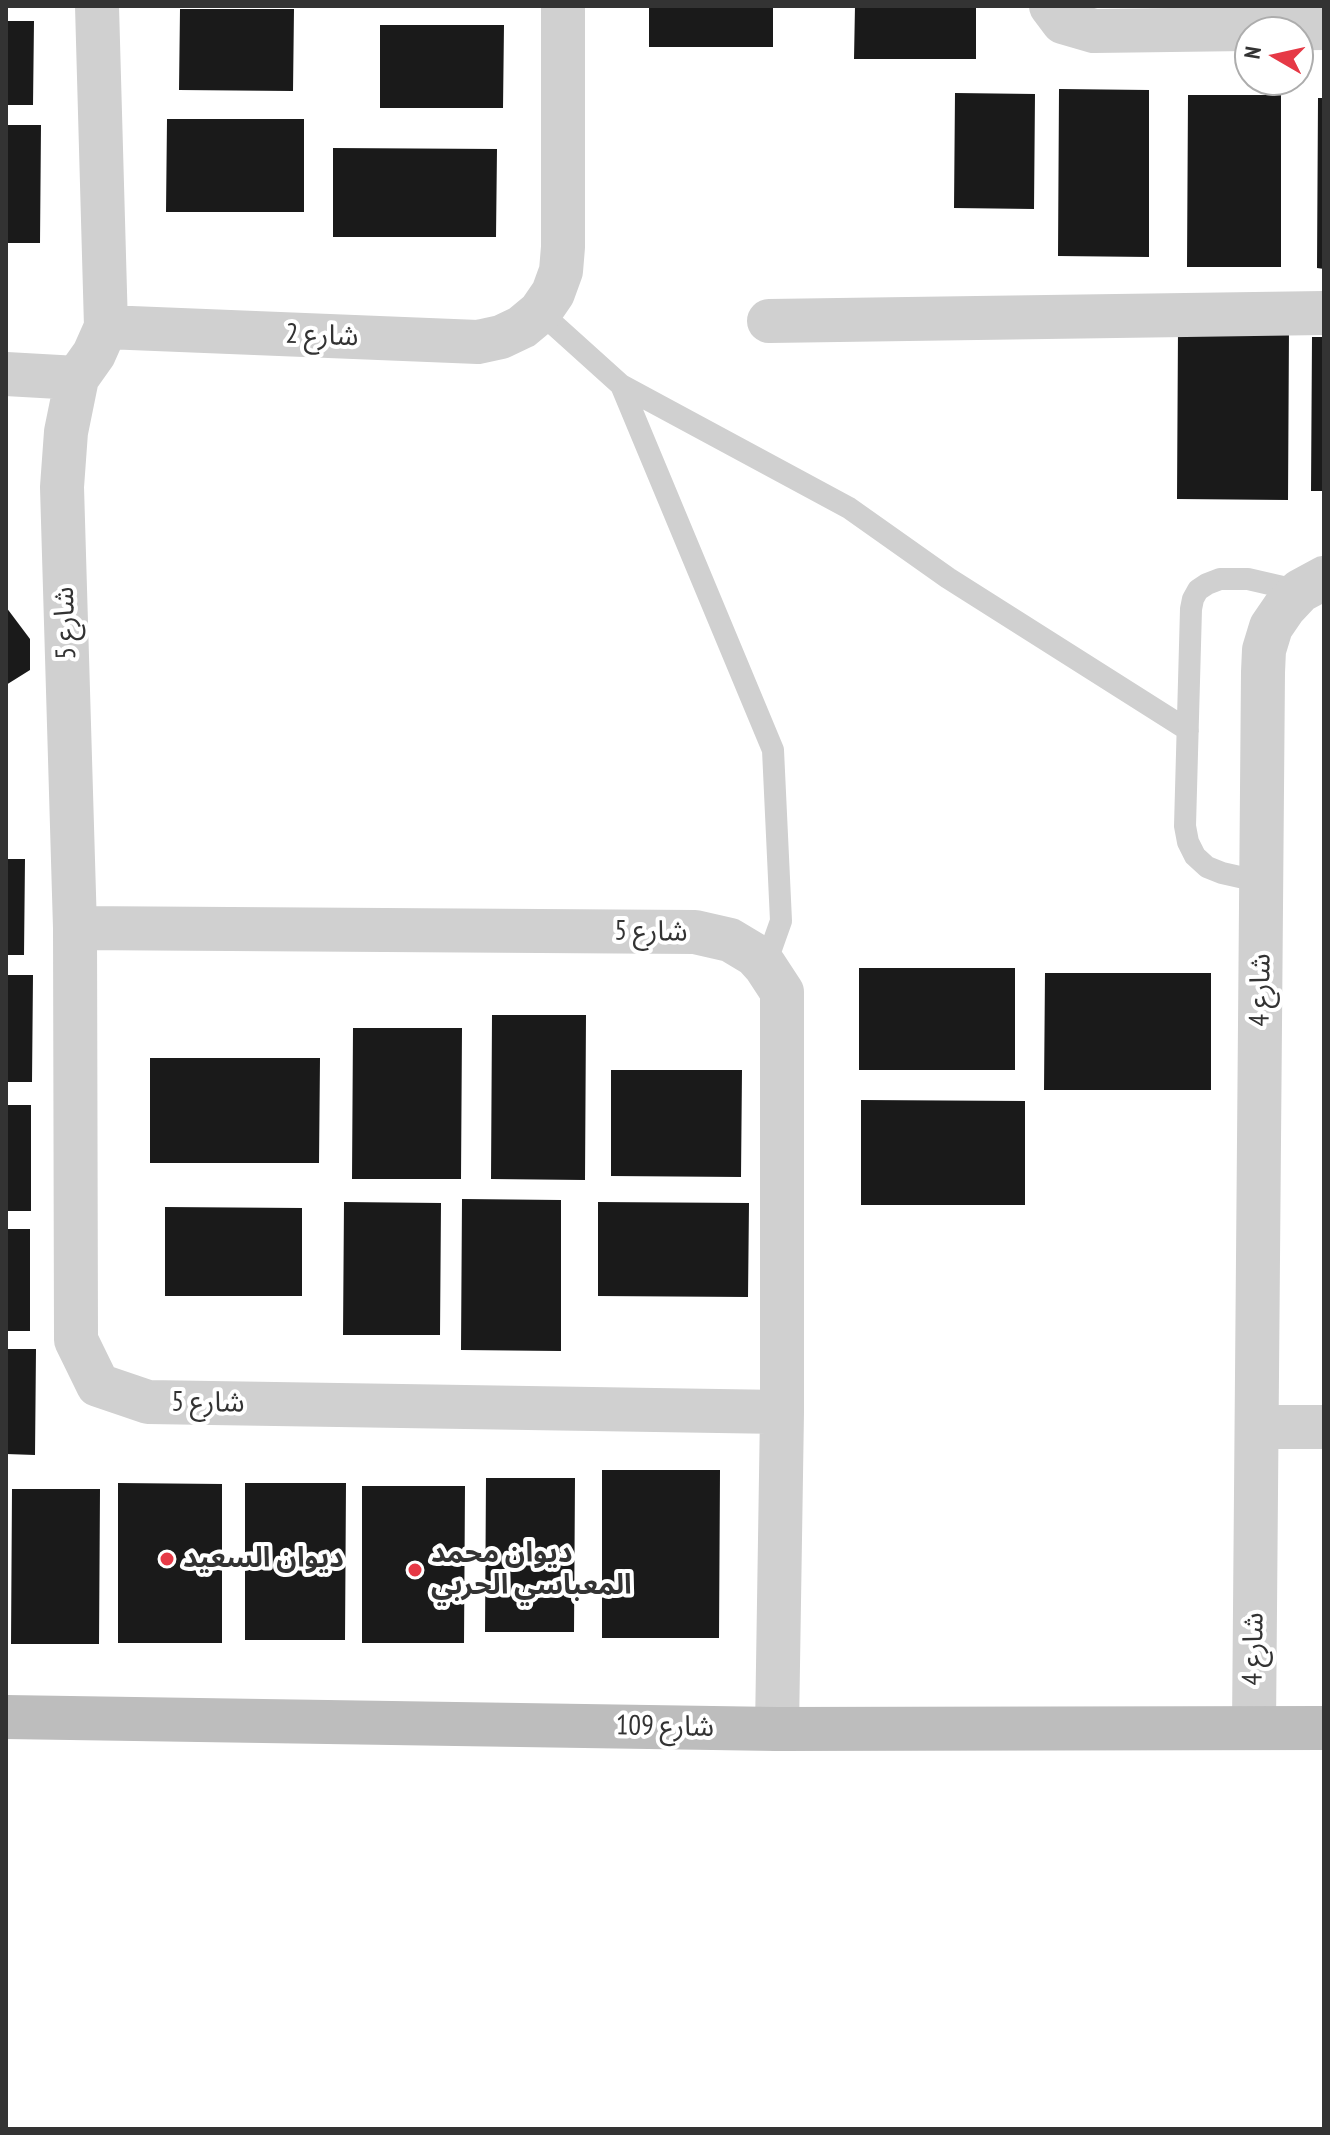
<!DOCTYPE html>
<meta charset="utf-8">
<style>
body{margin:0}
#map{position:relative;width:1330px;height:2135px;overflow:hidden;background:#fff;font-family:"PT Sans Narrow",sans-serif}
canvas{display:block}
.frame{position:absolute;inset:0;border:8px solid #333;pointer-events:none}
.north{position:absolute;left:1234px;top:16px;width:80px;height:80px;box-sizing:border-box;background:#fff;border:2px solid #adadad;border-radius:50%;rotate:279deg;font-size:22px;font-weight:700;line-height:32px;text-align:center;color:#333}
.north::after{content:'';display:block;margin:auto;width:28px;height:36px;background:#e63946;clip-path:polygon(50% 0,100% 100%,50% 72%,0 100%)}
</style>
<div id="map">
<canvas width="1330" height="2135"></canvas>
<div class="frame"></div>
<div class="north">N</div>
</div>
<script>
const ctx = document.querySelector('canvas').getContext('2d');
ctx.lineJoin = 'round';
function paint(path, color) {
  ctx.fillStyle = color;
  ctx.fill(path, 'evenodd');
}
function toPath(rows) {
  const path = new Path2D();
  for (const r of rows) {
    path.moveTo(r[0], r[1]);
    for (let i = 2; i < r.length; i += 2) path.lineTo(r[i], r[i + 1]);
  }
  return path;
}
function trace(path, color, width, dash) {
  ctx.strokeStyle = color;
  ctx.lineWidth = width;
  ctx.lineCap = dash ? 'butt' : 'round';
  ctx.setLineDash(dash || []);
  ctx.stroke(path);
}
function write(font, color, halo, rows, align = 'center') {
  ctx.font = font + ' "PT Sans Narrow","Noto Sans Arabic",sans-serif';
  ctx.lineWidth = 8;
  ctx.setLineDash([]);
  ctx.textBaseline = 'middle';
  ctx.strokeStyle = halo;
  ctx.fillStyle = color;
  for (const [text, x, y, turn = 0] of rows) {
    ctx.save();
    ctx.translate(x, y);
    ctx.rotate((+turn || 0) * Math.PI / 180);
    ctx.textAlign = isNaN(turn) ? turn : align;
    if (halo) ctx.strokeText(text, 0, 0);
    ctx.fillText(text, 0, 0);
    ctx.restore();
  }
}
const building = toPath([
 [649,6,773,6,773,47,649,47],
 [855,6,976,6,976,59,854,59],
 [180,9,294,9,293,91,179,90],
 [6,21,34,21,33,105,6,105],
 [380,25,504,25,503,108,380,108],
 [1059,89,1149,90,1149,257,1058,256],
 [955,93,1035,94,1034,209,954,208],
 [1188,95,1281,95,1281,267,1187,267],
 [1318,98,1324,98,1324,269,1317,268],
 [167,119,304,119,304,212,166,212],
 [6,125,41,125,40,243,6,243],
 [333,148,497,149,496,237,333,237],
 [1178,328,1289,328,1288,500,1177,499],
 [1312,337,1324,337,1324,491,1311,491],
 [6,607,30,639,30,670,6,685],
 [6,859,25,859,24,955,6,955],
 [859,968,1015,968,1015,1070,859,1070],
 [1045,973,1211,973,1211,1090,1044,1090],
 [6,975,33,975,32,1082,6,1082],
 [492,1015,586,1015,585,1180,491,1179],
 [353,1028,462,1028,461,1179,352,1179],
 [150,1058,320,1058,319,1163,150,1163],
 [611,1070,742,1070,741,1177,611,1176],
 [861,1100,1025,1101,1025,1205,861,1205],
 [6,1105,31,1105,31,1211,6,1211],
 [462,1199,561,1200,561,1351,461,1350],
 [344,1202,441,1203,440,1335,343,1335],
 [598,1202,749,1203,748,1297,598,1296],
 [165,1207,302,1208,302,1296,165,1296],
 [6,1229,30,1229,30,1331,6,1331],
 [6,1349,36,1349,35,1455,6,1454],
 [602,1470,720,1470,719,1638,602,1638],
 [486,1478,575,1478,574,1632,485,1632],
 [118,1483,222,1484,222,1643,118,1643],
 [245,1483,346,1483,345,1640,245,1640],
 [362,1486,465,1486,464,1643,362,1643],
 [12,1489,100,1489,99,1644,11,1644]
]);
const lane = toPath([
 [540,312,621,385,849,508,948,578,1188,730],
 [621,385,773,750,781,921,765,966],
 [1262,882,1222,873,1207,867,1195,856,1188,842,1185,826,1191,609,1193,599,1198,590,1207,584,1220,579,1248,579,1300,591]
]);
const street = toPath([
 [97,6,106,327,94,354,77,378,66,432,62,487,75,928,76,1340,98,1385,148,1402,782,1412],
 [1051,6,1063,22,1094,31,1324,28],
 [769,321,1324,313],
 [106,327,478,342,501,337,522,327,540,312,553,293,561,271,563,247,563,6],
 [6,374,77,378],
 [75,928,695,932,730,940,755,955,765,966,782,992,782,1412,777,1729],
 [1257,1427,1324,1427],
 [1254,1727,1263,672,1264,650,1271,627,1284,608,1300,591,1324,578]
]);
const secondary = toPath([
 [6,1717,777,1729,1324,1728]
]);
const markers = [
 [167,1559,8,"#e63946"],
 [415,1570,8,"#e63946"]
];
const streetNames = [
 ["شارع 2",322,336,2],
 ["شارع 5",66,623,-92],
 ["شارع 5",651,932,1],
 ["شارع 4",1261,990,-89],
 ["شارع 5",208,1403,1],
 ["شارع 4",1254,1649,-89],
 ["شارع 109",665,1727,1]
];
const poiNames = [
 ["ديوان محمد",431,1554],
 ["المعباسي الحربي",431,1586],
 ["ديوان السعيد",183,1559]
];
paint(building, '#1a1a1a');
trace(lane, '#d0d0d0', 22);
trace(street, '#d0d0d0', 44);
trace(secondary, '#bdbdbd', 44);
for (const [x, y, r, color] of markers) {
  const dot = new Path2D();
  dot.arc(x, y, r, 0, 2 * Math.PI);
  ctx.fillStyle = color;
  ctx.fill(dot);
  trace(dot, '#fff', 3);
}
write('28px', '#333', '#fff', streetNames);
write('bold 28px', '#333', '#fff', poiNames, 'left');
</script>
